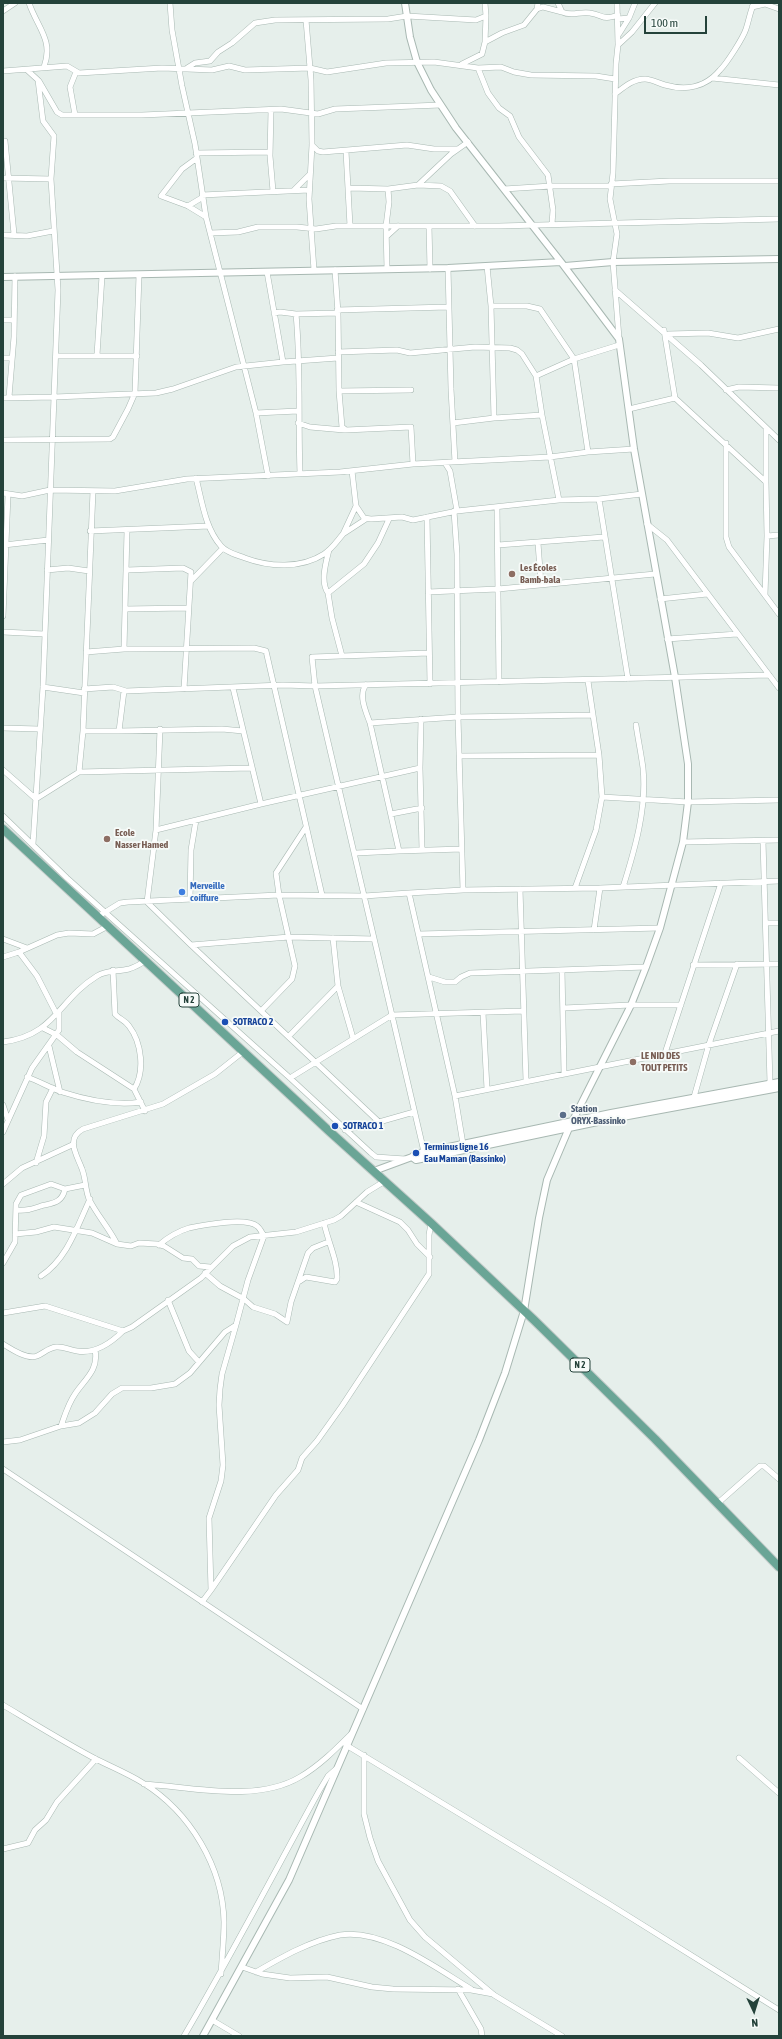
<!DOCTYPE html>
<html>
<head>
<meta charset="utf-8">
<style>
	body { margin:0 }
	#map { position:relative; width:782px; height:2039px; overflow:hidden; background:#e6efeb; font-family:"Asap Condensed",sans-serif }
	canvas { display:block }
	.frame { position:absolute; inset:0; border:4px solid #24423a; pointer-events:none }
	.north { position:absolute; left:734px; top:1991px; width:40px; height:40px; -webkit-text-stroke:3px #f7fbf9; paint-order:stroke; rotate:176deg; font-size:11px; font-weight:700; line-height:16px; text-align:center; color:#24423a }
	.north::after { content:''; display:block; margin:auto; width:14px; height:18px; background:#24423a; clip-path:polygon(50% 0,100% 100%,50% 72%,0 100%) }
	.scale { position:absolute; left:644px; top:16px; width:63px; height:18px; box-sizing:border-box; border:2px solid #24423a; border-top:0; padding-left:5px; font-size:12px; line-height:14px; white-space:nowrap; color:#24423a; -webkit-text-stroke:3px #f7fbf9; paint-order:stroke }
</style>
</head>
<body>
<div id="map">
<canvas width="782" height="2039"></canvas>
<div class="frame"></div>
<div class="north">N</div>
<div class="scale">100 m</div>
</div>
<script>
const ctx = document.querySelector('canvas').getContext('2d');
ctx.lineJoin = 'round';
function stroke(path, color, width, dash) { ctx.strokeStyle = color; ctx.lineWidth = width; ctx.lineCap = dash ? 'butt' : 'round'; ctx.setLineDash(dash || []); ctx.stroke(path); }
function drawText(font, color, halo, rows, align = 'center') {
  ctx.font = font + ' "Asap Condensed",sans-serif'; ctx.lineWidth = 3.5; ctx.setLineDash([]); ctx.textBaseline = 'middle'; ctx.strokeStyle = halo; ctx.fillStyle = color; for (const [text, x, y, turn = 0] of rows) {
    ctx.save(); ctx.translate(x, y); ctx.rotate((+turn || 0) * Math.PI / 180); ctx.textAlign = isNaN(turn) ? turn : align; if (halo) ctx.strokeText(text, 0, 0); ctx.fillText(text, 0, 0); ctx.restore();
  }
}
const minor = new Path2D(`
	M29 3C37 27 54 40 44 67
	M170 3 172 30 182 86 195 144 206 217 256 413 268 476
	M538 3 537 9 543 7 562 12
	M558 3 562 12C572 17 580 11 590 13 604 15 602 21 618 15
	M617 3 618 44
	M752 7 765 4 779 9
	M3 11 15 3
	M618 19 629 18 635 3
	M306 20 311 80 312 145 309 199 314 270
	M619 34 629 18
	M485 42 486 16
	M462 64 482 54 485 42 502 33 524 25 537 9
	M187 68 195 63 210 61 218 52 232 43 255 23 275 20 388 19 407 16 476 20 486 16 485 3
	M478 68 488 93 499 108 510 116 519 137 548 175 553 210 552 224
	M27 70 38 80 43 121 54 136 51 179 58 290 54 397 156 393 173 389 236 367 283 362
	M3 71 67 66 79 73 162 68 212 70 229 66 245 70 310 68 327 72 386 63 434 62 478 68 501 67 514 72 531 75 596 76 615 79
	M712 78 779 85
	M39 81 57 112 62 115H142L281 109 318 114 335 109 441 105
	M615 94C624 87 633 79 645 79 651 79 658 83 665 85 686 91 706 87 720 70 727 63 743 38 746 29 749 20 750 12 754 3
	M271 110 270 156 273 191
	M75 115 70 87 76 72
	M3 141H5L14 234
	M312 145 318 151 323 152 407 145 434 149H457
	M346 151 350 226
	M196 153 270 152
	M197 158 182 169 161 196 188 206 206 217
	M3 178 51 179
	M611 184 669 181H779
	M418 185 451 154 468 142
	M350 188 388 189 418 185 441 186 450 191 475 226
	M504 189 551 186H611
	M294 190 310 174
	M202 195 309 190
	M188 206 203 197
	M429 226 430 269
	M210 233 238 232 258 227H297L316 229 336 226H499L779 219
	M3 235 27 236 53 231
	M387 236 398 226
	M448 268 451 389 455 462
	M387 269 386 226 389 202 388 189
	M335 270 338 313 339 391 342 427 346 430 411 427 413 464
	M267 272 283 362 338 358
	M615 290 701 365 779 440
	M491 306H527L540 309 574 359 619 345
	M337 310 448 307
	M274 313 280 312 296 314 338 313
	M296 314C301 367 298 420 300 473
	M3 320H14
	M668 334 708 333 738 338 779 329
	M619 338 613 262 617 234 610 199 613 173 616 64 618 45 632 32 655 3
	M338 352 397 350 410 353 475 347 510 348 517 350 522 354 536 376 574 359 588 452
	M97 355 102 276
	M56 356H137
	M3 358H12
	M536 376 542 415 559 500
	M726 390 739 387 779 388
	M339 391 411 390
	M9 397 14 337 15 276
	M3 398 54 397 43 687 33 844
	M675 398 766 482V430
	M629 409 675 398 664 330
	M256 413 298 411
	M494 418 542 415
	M298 423 310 427 344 430
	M453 423 494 418 491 306 487 266
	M3 440 110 439 113 437 128 409 135 393 139 275
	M726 443V537L729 547 779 614
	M445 463 450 471 457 511
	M352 471 356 506 364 518 371 519 402 517 413 520 457 511 559 500 599 499 642 494
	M196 478C202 501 205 528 221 546 227 553 237 555 245 558 269 567 301 569 324 554 332 549 337 541 343 534
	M3 493 22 496 50 490 115 491 187 479 340 472 413 464 550 457 588 452 634 449
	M599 499 628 679
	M356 506 343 534 366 519
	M497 507 499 682
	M454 511 457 554 458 717 463 890
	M427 517 430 684
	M647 524 667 540 779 688
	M90 531 209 526
	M127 531 124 649 254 648 266 651 322 895
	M767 536 779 535
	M538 543 541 584
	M4 545 48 540
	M498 545 604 537
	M47 570 68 568 89 571
	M127 570 183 568 191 572 184 689
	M191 581 223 548
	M428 592 498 589 655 574
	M328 593C320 582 326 562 329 550
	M765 595 767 536 766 482
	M660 599 707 594
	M125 609 188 608
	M3 616 8 495
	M3 632 44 634
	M667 639 737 634
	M86 652 124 649
	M342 656 332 618 328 593 364 564 378 543 389 519
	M588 681 599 755 602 797
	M366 685C358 695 366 712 370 723L458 717 593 715
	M43 687 84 693
	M233 688 261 804 420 768 421 719
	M84 689 113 687 126 691 283 685 315 686 769 675
	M124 691 119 731 222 729 243 731
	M370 723 399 851 462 849
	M3 728 39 729
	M160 729 156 830 261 804
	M83 731H119
	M459 756 599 755
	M420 768 422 850
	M3 770 36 799
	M79 772 251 768
	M36 799 79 772 83 731 93 491
	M391 814 422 808
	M3 816 67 878 290 1078 371 1153 376 1157 405 1159
	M306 827 276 873 279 895 295 966 292 979 261 1011 379 1122 414 1112
	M156 830 147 902 191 945 289 937 374 939
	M763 841 770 1083
	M683 842 779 840
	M356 853 399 851
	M779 881 600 888 463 890 409 893 455 1096 779 1031
	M623 887C635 849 647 808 643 768 641 753 638 739 636 725
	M575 888 596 830 602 797 688 802 779 800
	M520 889 526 1081
	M190 899 191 850 196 820
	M102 914 120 903 128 902 279 895 364 896 409 893
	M766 923H779
	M594 930 600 888
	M419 934 660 928
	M333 938 338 986 353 1038
	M3 939 27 948
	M191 945 261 1011
	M19 952 37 976 57 1015
	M3 957 19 952 57 935 69 933 93 934 108 926
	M693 965 779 964
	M113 970 115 1014C119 1019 125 1020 129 1026 142 1043 145 1072 134 1089
	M562 970 564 1073
	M429 977 445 982H455L461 977 470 973 646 967
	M563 1008 631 1005H681
	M483 1013 487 1089
	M43 1028 57 1035 77 1052 134 1089 145 1111
	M289 1036 338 986
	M3 1042C56 1035 58 1000 97 976 108 969 117 972 129 969 135 967 141 964 146 960
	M49 1046 60 1092
	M665 1053 721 883
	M27 1077C39 1081 50 1088 62 1092 87 1100 115 1106 141 1102
	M290 1078 392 1015 523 1011
	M455 1096 463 1144
	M694 1097 709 1044 737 964
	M3 1105 8 1120
	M345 1130 379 1122
	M3 1132 32 1068 59 1030V1012
	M424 1152 315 686 312 657 429 653
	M36 1163 44 1136 46 1102 53 1088
	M3 1184 22 1168 72 1145
	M356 1202 400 1222 408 1230 417 1244 430 1257
	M16 1210C26 1211 32 1209 41 1206 53 1203 62 1203 65 1189
	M15 1234 36 1232 54 1227 92 1233 117 1244
	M3 1263 15 1242 16 1204 21 1195 51 1184 65 1189 85 1185
	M210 1267 199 1266 192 1259 183 1258 164 1246 157 1244 139 1243 131 1246 117 1244C109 1228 97 1215 89 1199 85 1189 86 1179 82 1169 77 1155 65 1139 83 1129L163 1104 215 1074 244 1051
	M205 1273 220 1286 244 1299 253 1307 275 1314 287 1322 291 1302 308 1253 313 1248 328 1242
	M41 1276C67 1259 77 1227 90 1199
	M300 1281 306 1277 335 1282 337 1279C338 1261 328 1242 324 1223
	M168 1300 189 1351 199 1362
	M3 1313 45 1306 123 1331 132 1327 201 1278 233 1246 250 1237 296 1232 334 1220 341 1216 367 1192 385 1181
	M3 1344C11 1349 27 1360 37 1356 44 1353 48 1348 56 1347 63 1346 70 1350 77 1351 95 1354 111 1343 123 1331
	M61 1426C65 1415 68 1404 75 1394 85 1379 99 1370 95 1350
	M3 1442 20 1440 61 1426 79 1423 95 1413 112 1394 122 1388H151L175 1384 190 1373 225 1332 236 1325 248 1280 264 1236C262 1233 260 1228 257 1226 246 1217 203 1225 189 1228 179 1231 167 1238 159 1245
	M3 1469 363 1709
	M718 1503 760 1466H764L779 1479
	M211 1590 276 1495 298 1470 302 1458 317 1441 342 1406 429 1274V1235L431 1223
	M202 1602 211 1590 209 1518 221 1481 223 1465 219 1405 220 1389 222 1374 236 1325
	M3 1705C33 1723 62 1741 92 1757 109 1766 127 1773 143 1783 190 1812 223 1867 224 1922 224 1939 222 1957 221 1974
	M346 1745 609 1904 779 2010
	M364 1755V1814L370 1838 378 1861 410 1920 425 1937 494 1995 562 2036
	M739 1758 779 1793
	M144 1784C192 1787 256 1803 300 1777 319 1766 335 1750 351 1734
	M3 1849 28 1843 35 1830 46 1820 57 1802 96 1759
	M242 1967 262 1974 290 1978 327 1977 372 1987 393 1989 471 1990 493 1994
	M256 1972C282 1957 310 1941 340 1935 383 1928 436 1968 471 1989
	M458 1989 481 2029 482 2036
	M212 2020 239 2036
	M184 2036C231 1956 274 1873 319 1791L328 1776 336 1769`);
const tertiary = new Path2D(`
	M405 3 410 37 417 62 431 90 456 128 561 262
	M565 266 613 262 779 259
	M3 277 448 268 561 262 619 339 634 449 675 677 688 764V802L683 842 660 928 646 967 631 1005 569 1128 547 1180 539 1218 524 1311 505 1373 479 1440 289 1880 203 2036
	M412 1157 416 1160 426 1158 612 1119 779 1088
	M374 1171 412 1157 415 1154 611 1113 779 1082`);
const primary = new Path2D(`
	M3 829 329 1131 431 1223 534 1320 655 1439 779 1567`);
stroke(minor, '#a8b8b2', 6);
stroke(tertiary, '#a8b8b2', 8);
stroke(primary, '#c2cac8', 10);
stroke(minor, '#fff', 5);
stroke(tertiary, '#fff', 6);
stroke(primary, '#6aa596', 8);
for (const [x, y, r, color] of [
	[512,574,4,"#8d6e63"],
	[107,839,4,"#8d6e63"],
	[182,892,4,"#3f7fe0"],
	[225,1022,4,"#1a4fb4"],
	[633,1062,4,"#8d6e63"],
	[563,1115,4,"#5c6f8a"],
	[335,1126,4,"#1a4fb4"],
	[416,1153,4,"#1a4fb4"]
]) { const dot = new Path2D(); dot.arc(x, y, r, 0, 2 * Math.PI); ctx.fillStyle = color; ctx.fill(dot); stroke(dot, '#f7fbf9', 1.5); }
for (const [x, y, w] of [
	[189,1000,20],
	[580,1365,20]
]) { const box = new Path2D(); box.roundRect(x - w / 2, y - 7, w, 14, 3); ctx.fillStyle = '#f7fbf9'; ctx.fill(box); stroke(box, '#24423a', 1); }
drawText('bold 9px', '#24423a', null, [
	["N 2",189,1000],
	["N 2",580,1365]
]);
drawText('bold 10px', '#785e54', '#f7fbf9', [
	["Les Écoles",520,568],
	["Bamb-bala",520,580],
	["Ecole",115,833],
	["Nasser Hamed",115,845],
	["LE NID DES",641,1056],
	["TOUT PETITS",641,1068]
], 'left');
drawText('bold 10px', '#366cbe', '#f7fbf9', [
	["Merveille",190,886],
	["coiffure",190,898]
], 'left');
drawText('bold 10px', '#164399', '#f7fbf9', [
	["SOTRACO 2",233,1022],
	["SOTRACO 1",343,1126],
	["Terminus ligne 16",424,1147],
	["Eau Maman (Bassinko)",424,1159]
], 'left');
drawText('bold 10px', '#4e5e75', '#f7fbf9', [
	["Station",571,1109],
	["ORYX-Bassinko",571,1121]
], 'left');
</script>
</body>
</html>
